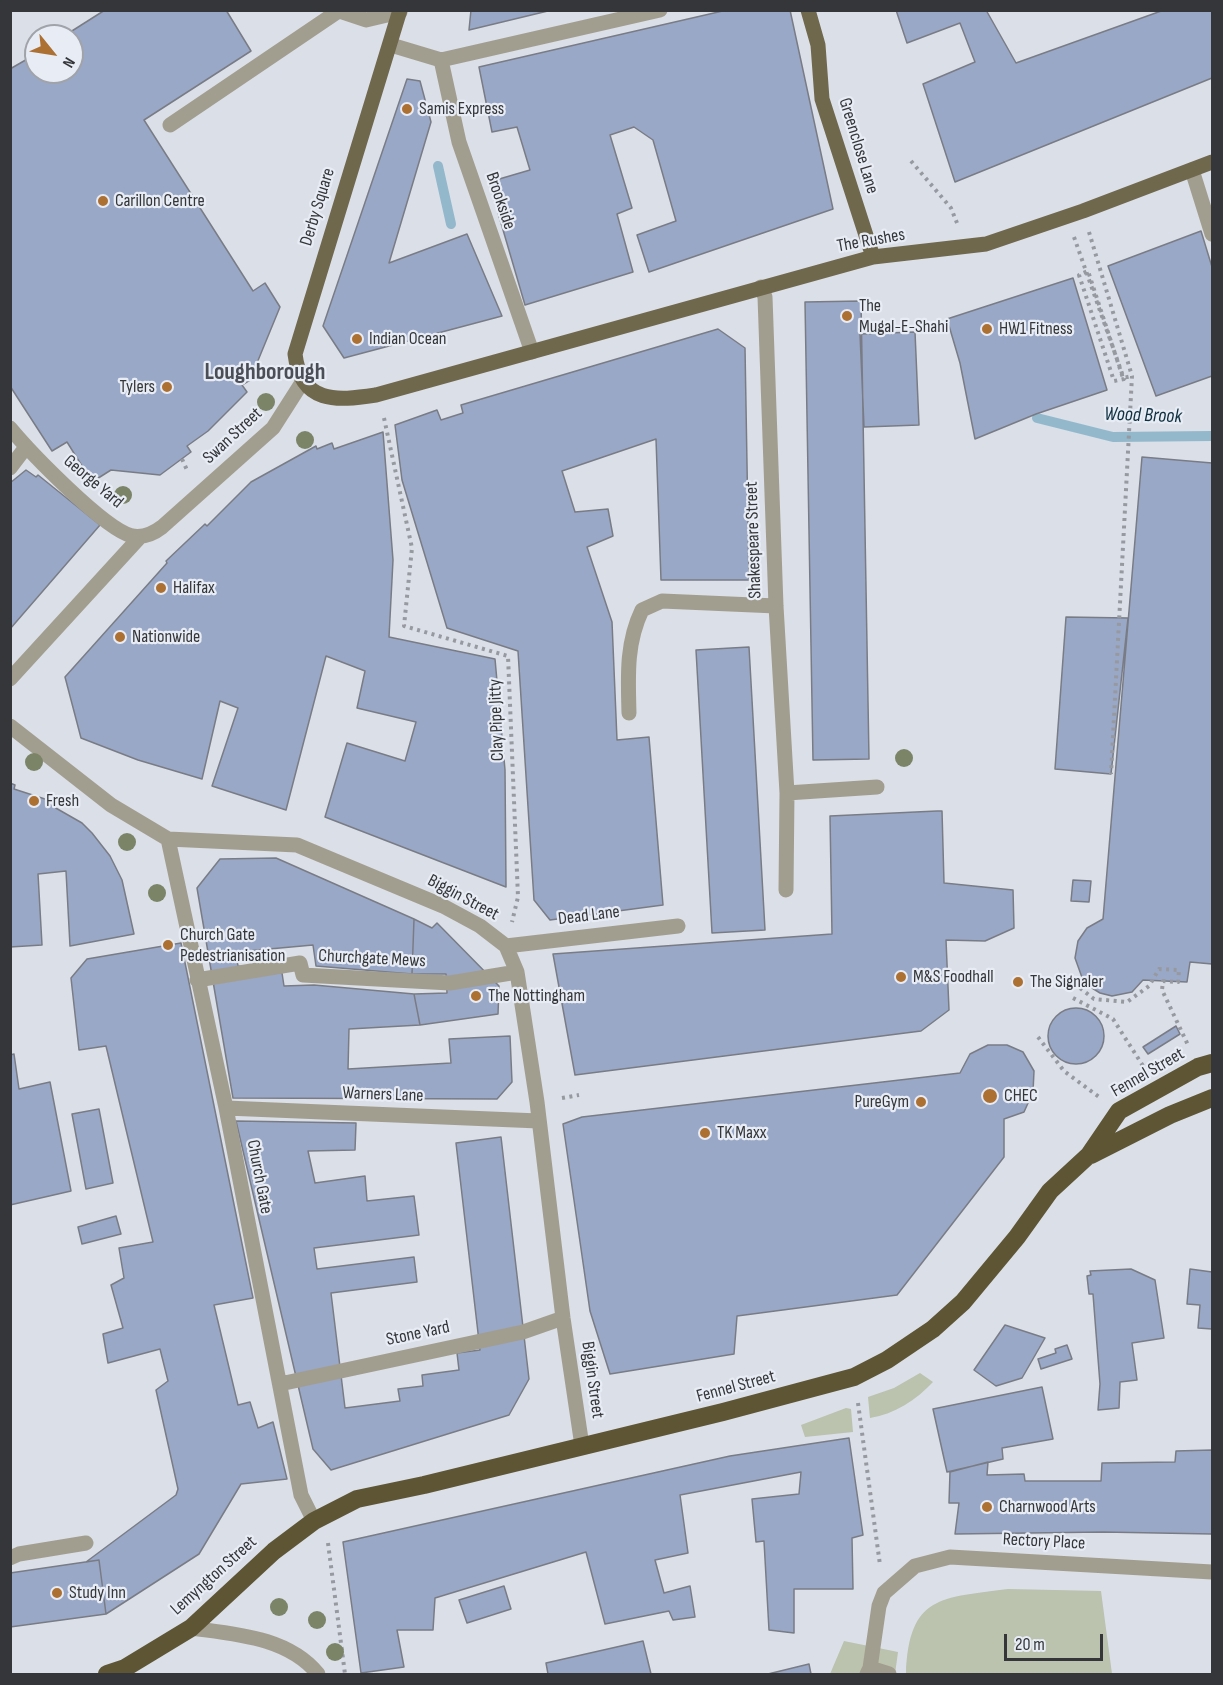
<!DOCTYPE html>
<html>
<head>
<meta charset="utf-8">
<style>
	body { margin:0 }
	#map { position:relative; width:1223px; height:1685px; overflow:hidden; background:#dbdfe8; font-family:"Sofia Sans Condensed",sans-serif }
	canvas { display:block }
	.frame { position:absolute; inset:0; border:12px solid #343639; pointer-events:none }
	.north { position:absolute; left:24px; top:24px; width:60px; height:60px; box-sizing:border-box; background:#e8ecf5; border:2px solid #a0a3aa; border-radius:50%; rotate:120deg; font-size:16px; font-weight:700; line-height:24px; text-align:center; color:#343639 }
	.north::after { content:''; display:block; margin:auto; width:21px; height:27px; background:#ad7033; clip-path:polygon(50% 0,100% 100%,50% 72%,0 100%) }
	.scale { position:absolute; left:1004px; top:1634px; width:99px; height:27px; box-sizing:border-box; border:3px solid #343639; border-top:0; padding-left:8px; font-size:18px; line-height:21px; white-space:nowrap; color:#343639; -webkit-text-stroke:4px #e8ecf5; paint-order:stroke }
</style>
</head>
<body>
<div id="map">
<canvas width="1223" height="1685"></canvas>
<div class="frame"></div>
<div class="north">N</div>
<div class="scale">20 m</div>
</div>
<script>
const ctx = document.querySelector('canvas').getContext('2d');
ctx.lineJoin = 'round';
function fillPath(path, color) { ctx.fillStyle = color; ctx.fill(path, 'evenodd'); }
function stroke(path, color, width, dash) { ctx.strokeStyle = color; ctx.lineWidth = width; ctx.lineCap = dash ? 'butt' : 'round'; ctx.setLineDash(dash || []); ctx.stroke(path); }
function drawText(font, color, halo, rows, align = 'center') {
  ctx.font = font + ' "Sofia Sans Condensed",sans-serif'; ctx.lineWidth = 4.5; ctx.setLineDash([]); ctx.textBaseline = 'middle'; ctx.strokeStyle = halo; ctx.fillStyle = color; for (const [text, x, y, turn = 0] of rows) {
    ctx.save(); ctx.translate(x, y); ctx.rotate((+turn || 0) * Math.PI / 180); ctx.textAlign = isNaN(turn) ? turn : align; if (halo) ctx.strokeText(text, 0, 0); ctx.fillText(text, 0, 0); ctx.restore();
  }
}
fillPath(new Path2D(`
	M920 1373 933 1382C916 1400 895 1414 870 1418L868 1397 894 1388Z
	M846 1408 851 1409 853 1432 805 1437 801 1425Z
	M1008 1589 1101 1591 1112 1674H906C909 1595 941 1598 1008 1589Z
	M844 1641 898 1652 895 1674H830Z`), '#bbc2ad');
stroke(new Path2D(`
	M438 166 451 224
	M1037 418 1113 437 1212 436`), '#93b8cb', 10);
const building = new Path2D(`
	M105 10H226L251 51 144 120 253 291 265 283 280 307 250 380 242 385 247 392 208 431 187 446 191 452 160 475 111 470 92 482 67 442 52 451 10 386V69L36 54V72H72V36H64Z
	M471 10H552L469 30Z
	M727 10H790L833 209 649 272 637 235 676 221 653 140 634 127 610 135 632 208 617 214 633 272 525 305 489 182 530 170 517 127 492 132 479 67Z
	M896 10H986L1016 63 1164 10H1212V78L955 182 923 84 975 62 960 23 907 43Z
	M407 79 420 81 431 122 389 263 467 234 502 316 344 358 323 326Z
	M1201 231 1212 267V376L1156 396 1108 266Z
	M1073 278 1107 390 1036 414 975 439 960 363 947 319Z
	M861 301 869 759 813 760 805 302Z
	M718 329 745 348 749 580H661L656 439 562 471 575 512 608 509 613 536 587 547 612 622 617 740 649 737 663 905 550 920 534 900 518 651 447 628 402 480 395 425 437 410 441 420 463 413 461 405Z
	M915 332 919 425 864 427 860 334Z
	M383 432 393 560 389 637 495 659 505 770 506 887 325 817 347 743 405 761 416 722 357 708 365 671 326 656 286 810 212 786 238 708 220 701 202 779 138 760 81 738 65 677 167 563 166 561 205 524 207 526 251 482 316 446 317 449 332 443 334 449Z
	M1142 457 1212 463V964L1190 962 1187 982 1143 980 1132 992 1112 996 1100 993 1084 983 1075 958 1078 941 1087 928 1103 919Z
	M26 470 36 477 38 475 100 525 10 629V483Z
	M1066 617 1128 618 1111 774 1055 769Z
	M749 647 765 930 712 933 696 650Z
	M10 783 15 785 14 789 48 800 47 803 82 823 92 833 110 856 122 880 134 934 70 946 66 871 38 874 42 945 10 947Z
	M937 811H942L944 883 1013 890 1014 928 985 941 946 940 949 1010 921 1031 575 1075 553 954 832 934 830 816Z
	M276 858 414 919 412 974 316 966 313 945 236 952 238 966 282 973 284 986 314 985 414 994 420 1025 349 1029 348 1069 451 1063 449 1039 510 1036 512 1082 497 1099 233 1098 197 888 220 859Z
	M1073 880 1091 881 1089 902 1071 901Z
	M414 919 432 928 437 923 499 986 498 1014 420 1025 414 994 447 993 446 974H412Z
	M181 943 253 1298 214 1305 238 1405 250 1402 258 1428 273 1422 287 1479 241 1484 199 1554 106 1614 99 1560 86 1562 176 1495 178 1489 156 1390 168 1381 160 1349 108 1363 103 1334 123 1328 111 1285 124 1278 119 1248 153 1242 106 1046 79 1050 71 978 87 959Z
	M1048 1036a28 28 0 1 1 56 0a28 28 0 1 1-56 0Z
	M1176 1026 1180 1034 1148 1054 1143 1047Z
	M988 1045H1007L1023 1052 1034 1071 1033 1092 1024 1112 1004 1119V1157L897 1295 737 1316 734 1354 610 1374 590 1311 563 1124 582 1117 960 1073 970 1054Z
	M14 1054 19 1089 50 1082 71 1191 10 1205V1055Z
	M99 1109 113 1183 86 1189 72 1114Z
	M236 1121 356 1123 355 1150 308 1151 315 1183 365 1176 367 1201 414 1196 419 1235 314 1248 317 1269 414 1257 417 1282 331 1293 345 1408 400 1401 398 1389 423 1386 422 1375 459 1370 457 1353 480 1350 456 1143 501 1137 529 1379 509 1415 331 1470 313 1449Z
	M116 1216 121 1234 82 1244 78 1227Z
	M1131 1269 1155 1280 1164 1338 1132 1343 1137 1380 1120 1382 1119 1408 1098 1410 1100 1384 1093 1294H1089L1087 1276 1091 1275 1090 1271Z
	M1190 1269 1212 1272V1329L1198 1328 1200 1305 1187 1304Z
	M1005 1325 1045 1338 1022 1378 996 1386 974 1370Z
	M1067 1345 1072 1359 1041 1369 1038 1359 1056 1353 1055 1349Z
	M1042 1387 1053 1439 1002 1448 1003 1459 947 1472 933 1409Z
	M849 1438 863 1535 852 1538 853 1589H794V1633L769 1630 764 1541 756 1542 752 1499 799 1494 801 1472 680 1495 688 1553 655 1560 664 1593 690 1586 695 1617 673 1620 669 1611 605 1624 586 1552 435 1598 433 1630H397L404 1667 361 1673 343 1542 730 1456Z
	M1212 1450V1534L1103 1532 955 1534 959 1503H949L950 1472 988 1462 987 1475 1024 1474 1025 1481H1101L1102 1463 1175 1462 1176 1451Z
	M99 1560 106 1614 10 1627V1573Z
	M504 1586 511 1609 467 1623 459 1600Z
	M643 1641 651 1674H548L546 1663Z
	M809 1664 811 1674H768Z`);
fillPath(building, '#9aa8c7');
stroke(building, '#797c85', 1.5);
stroke(new Path2D(`
	M911 161 951 208 957 223
	M1089 232 1132 376 1111 774
	M1074 237 1124 379 1114 381 1079 275 1088 271 1123 378 1132 376
	M384 418 412 548 404 626 508 656 518 897 512 922
	M182 459 187 470
	M1080 988 1094 999 1127 1002 1149 986 1159 969 1179 970 1178 982 1163 981 1162 990 1188 1045
	M1073 998 1113 1019 1145 1069
	M1038 1037 1064 1071 1099 1097
	M562 1098 579 1095
	M858 1403 880 1565
	M328 1543 345 1674`), '#9699a0', 4, [3, 4.5]);
stroke(new Path2D(`
	M336 10 366 20 400 12
	M391 45 441 60 660 10
	M441 60 459 142 532 352
	M170 125 337 12
	M1192 170 1212 234
	M761 287 765 297 776 606 787 793 786 890
	M10 428C30 452 104 529 132 536 144 538 153 534 162 527L273 428 303 381
	M10 468 26 447
	M10 679 140 537
	M629 713C628 677 626 643 642 610L662 601 776 606
	M10 726 111 805 168 839 297 845 443 906 480 926 506 946 517 972 537 1102 563 1318 582 1446
	M787 793 877 787
	M168 839 226 1108 301 1495 314 1521
	M506 946 678 926
	M197 980 300 963 303 975 450 983 517 972
	M226 1108 539 1121
	M280 1384 523 1332 563 1318
	M10 1558 19 1554 86 1543
	M191 1628C234 1634 288 1637 318 1674
	M870 1668 889 1674
	M867 1674 870 1668 879 1606 884 1593 915 1566 950 1557 1212 1572`), '#a29e8f', 15);
stroke(new Path2D(`
	M400 10 295 354C301 404 336 401 376 395L873 257 986 244 1083 211 1212 162
	M808 10 818 45 822 99 873 257`), '#70684d', 15);
stroke(new Path2D(`
	M1091 1155 1170 1115 1212 1098
	M107 1674 125 1668 191 1628 274 1551 314 1521 357 1499 424 1485 723 1412 854 1377 887 1360 933 1329 963 1302 1017 1237 1050 1191 1089 1155 1119 1111 1198 1067 1212 1063`), '#5e5535', 18);
ctx.fillStyle = '#7c8468';
for (const [x, y] of [
	[266,402],
	[305,440],
	[123,495],
	[904,758],
	[34,762],
	[127,842],
	[157,893],
	[279,1607],
	[317,1620],
	[335,1652]
]) { ctx.beginPath(); ctx.arc(x, y, 9, 0, 2 * Math.PI); ctx.fill(); }
for (const [x, y, r, color] of [
	[407,109,6,"#ad7033"],
	[103,201,6,"#ad7033"],
	[847,316,6,"#ad7033"],
	[987,329,6,"#ad7033"],
	[357,339,6,"#ad7033"],
	[167,387,6,"#ad7033"],
	[161,588,6,"#ad7033"],
	[120,637,6,"#ad7033"],
	[34,801,6,"#ad7033"],
	[168,945,6,"#ad7033"],
	[901,977,6,"#ad7033"],
	[1018,982,6,"#ad7033"],
	[476,996,6,"#ad7033"],
	[990,1096,8,"#ad7033"],
	[921,1102,6,"#ad7033"],
	[705,1133,6,"#ad7033"],
	[987,1507,6,"#ad7033"],
	[57,1593,6,"#ad7033"]
]) { const dot = new Path2D(); dot.arc(x, y, r, 0, 2 * Math.PI); ctx.fillStyle = color; ctx.fill(dot); stroke(dot, '#e8ecf5', 2); }
drawText('18px', '#343639', '#e8ecf5', [
	["Samis Express",419,109],
	["Carillon Centre",115,201],
	["The",859,306],
	["Mugal-E-Shahi",859,327],
	["HW1 Fitness",999,329],
	["Indian Ocean",369,339],
	["Tylers",155,387,"right"],
	["Halifax",173,588],
	["Nationwide",132,637],
	["Fresh",46,801],
	["Church Gate",180,935],
	["Pedestrianisation",180,956],
	["M&S Foodhall",913,977],
	["The Signaler",1030,982],
	["The Nottingham",488,996],
	["CHEC",1004,1096],
	["PureGym",909,1102,"right"],
	["TK Maxx",717,1133],
	["Charnwood Arts",999,1507],
	["Study Inn",69,1593]
], 'left');
drawText('18px', '#343639', '#e8ecf5', [
	["Greenclose Lane",858,146,73],
	["Brookside",500,201,71],
	["Derby Square",318,207,-73],
	["The Rushes",871,241,-10],
	["Swan Street",233,436,-43],
	["George Yard",93,482,40],
	["Shakespeare Street",754,540,-92],
	["Clay Pipe Jitty",497,720,-92],
	["Biggin Street",463,898,28],
	["Dead Lane",589,916,-7],
	["Churchgate Mews",372,959,3],
	["Fennel Street",1148,1073,-30],
	["Warners Lane",383,1095,2],
	["Church Gate",259,1177,79],
	["Stone Yard",418,1334,-12],
	["Biggin Street",592,1380,82],
	["Fennel Street",736,1387,-15],
	["Rectory Place",1044,1542,3],
	["Lemyngton Street",214,1576,-42]
]);
drawText('italic 20px', '#0e303f', '#e8ecf5', [
	["Wood Brook",1143,416,2]
]);
drawText('bold 24px', '#4b4e56', '#e8ecf5', [
	["Loughborough",265,373]
]);
</script>
</body>
</html>
